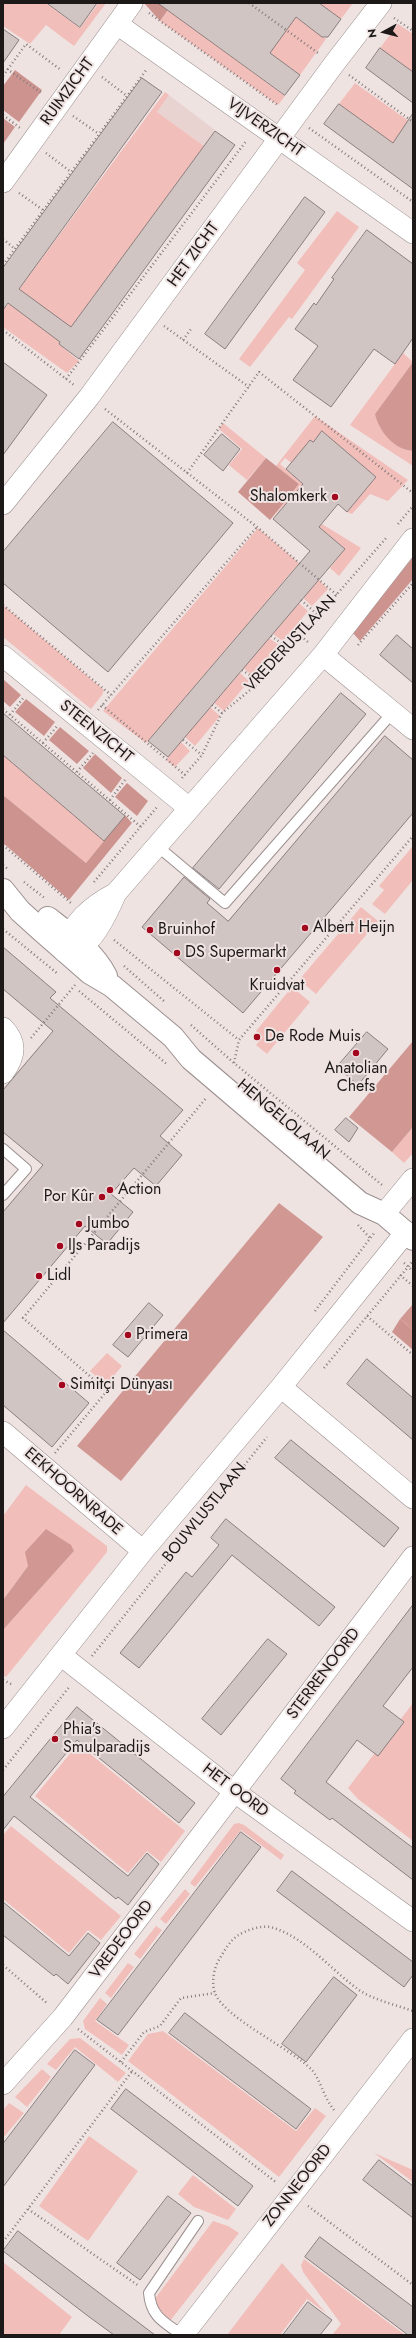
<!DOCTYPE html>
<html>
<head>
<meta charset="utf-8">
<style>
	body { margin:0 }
	#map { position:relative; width:416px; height:2338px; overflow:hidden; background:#efe3e2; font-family:Jost,sans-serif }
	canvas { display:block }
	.frame { position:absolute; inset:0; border:4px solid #1d1918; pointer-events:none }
	.north { position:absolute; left:364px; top:12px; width:40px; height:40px; -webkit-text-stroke:3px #efe3e2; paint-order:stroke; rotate:263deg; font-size:11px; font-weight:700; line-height:16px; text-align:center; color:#1d1918 }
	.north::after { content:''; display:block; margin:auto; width:14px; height:18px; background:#1d1918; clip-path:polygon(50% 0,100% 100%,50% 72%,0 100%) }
</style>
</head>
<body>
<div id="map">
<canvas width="416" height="2338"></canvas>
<div class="frame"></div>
<div class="north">N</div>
</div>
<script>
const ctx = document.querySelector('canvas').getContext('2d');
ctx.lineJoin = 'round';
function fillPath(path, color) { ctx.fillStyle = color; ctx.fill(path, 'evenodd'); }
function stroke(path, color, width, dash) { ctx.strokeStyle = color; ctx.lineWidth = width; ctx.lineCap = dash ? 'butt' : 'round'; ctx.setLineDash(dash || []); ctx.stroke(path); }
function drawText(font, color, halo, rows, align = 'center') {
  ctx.font = font + ' Jost,sans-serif'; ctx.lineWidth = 4; ctx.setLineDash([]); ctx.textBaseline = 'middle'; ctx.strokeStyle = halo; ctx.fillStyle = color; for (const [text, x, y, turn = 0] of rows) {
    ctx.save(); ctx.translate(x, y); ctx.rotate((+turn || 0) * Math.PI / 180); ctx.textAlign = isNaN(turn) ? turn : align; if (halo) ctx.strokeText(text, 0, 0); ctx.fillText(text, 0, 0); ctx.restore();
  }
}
fillPath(new Path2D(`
	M169 95 215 130 204 146 157 112Z`), '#e8d3d1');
fillPath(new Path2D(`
	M5 3H46L80 28 97 5 94 3H106L74 46 46 25 30 44 3 26V6Z
	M201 3H276L326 39 300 75Z
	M319 3H353L341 19Z
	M168 10 285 96 278 105 160 21Z
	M398 24 413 34V72L380 48Z
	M355 83 413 124V158L339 104Z
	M165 92 169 95 157 112 204 146 59 344 79 361 67 373 3 327V305L6 307Z
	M337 211 359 227 292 319 289 317 250 367 239 359 305 270 297 263Z
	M403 353 413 362 375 414C383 430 392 450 413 451V466L350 425Z
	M315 416 408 480 388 501 370 494 352 514 347 512 376 477 322 431 313 442 310 440 293 464 285 458 280 464 313 493 299 510 288 501 270 520 299 484 276 466Z
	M223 423 266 458 247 480 229 465 242 449 219 429Z
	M322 524 361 548 339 576 330 568 345 549 319 527Z
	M258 528 299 563 146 743 103 711Z
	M319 580 328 589 312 606 303 598Z
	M299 603 308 611 283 641 273 634Z
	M3 605 104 690 102 695 91 709 3 637Z
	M269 638 280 646 253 676 243 668Z
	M240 673 249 681 224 711 214 703Z
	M210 707 220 716 195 746 185 737Z
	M181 742 190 751 175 767 166 760Z
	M3 755 104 841 86 863 3 795Z
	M413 846V880L385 914 372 904 384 890 379 886Z
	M361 907 378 921 316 994 299 980Z
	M292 987 310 1002 267 1054 256 1045 263 1037 256 1031Z
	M413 1127V1153L404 1163 392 1152Z
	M107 1353 122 1366 106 1385 90 1371Z
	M26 1485 107 1546V1552L6 1677 3 1675V1630L74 1551 28 1566 3 1600V1516Z
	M413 1703V1841L358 1799 348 1788Z
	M78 1744 185 1831 161 1862 147 1851 128 1873 35 1796Z
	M239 1823 244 1825 284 1855 281 1860 241 1830 195 1887 190 1883 234 1824Z
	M11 1826 121 1916 101 1940 88 1930 69 1953 3 1899V1835Z
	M185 1889 190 1894 166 1924 160 1919Z
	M156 1926 162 1930 140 1959 134 1954Z
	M128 1963 134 1967 111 1998 105 1993Z
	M100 1998 107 2004 95 2021 129 2045 122 2055 85 2029 83 2021Z
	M163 2031 296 2131 315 2108 326 2116 279 2177 128 2061 148 2034Z
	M80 2038 126 2073 118 2082 75 2047 56 2070 47 2064 70 2039Z
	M42 2069 51 2077 27 2107 15 2097Z
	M9 2103 24 2113 3 2138V2110Z
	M89 2136 138 2171 88 2241 39 2206Z
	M374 2153 413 2170V2182Z
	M193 2175 236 2209 228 2220 194 2207 178 2194Z
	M213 2221 228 2226 239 2233 170 2321 162 2316 154 2300Z
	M304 2259 405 2335H332L341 2324 303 2272 301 2265Z
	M3 2262 72 2317 59 2335H3Z
	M282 2263 326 2313 307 2299 280 2335H227Z`), '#f1beba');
fillPath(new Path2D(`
	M144 3H173L160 21Z
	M15 70 42 90 19 122 3 110V86Z
	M3 118 15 127 3 144Z
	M266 458 299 484 270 520 238 492Z
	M413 557V579L360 641 352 632Z
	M3 679 21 695 10 707 3 701Z
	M26 699 55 722 44 736 15 712Z
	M60 727 89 751 77 764 49 740Z
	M95 754 122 778 111 793 83 768Z
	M127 783 148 801 137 816 115 797Z
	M3 795 86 863 125 815 132 823 69 900 3 843Z
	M400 1319 413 1330V1350L392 1332Z`), '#cd948f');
fillPath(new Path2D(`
	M413 362V451C394 450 379 431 375 414Z
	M413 1041V1127L392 1152 349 1117Z
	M279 1203 323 1237 121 1481 77 1446Z
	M413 1304V1330L400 1319Z
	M46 1529 71 1545 74 1551 3 1630V1600L28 1566 25 1552Z`), '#d19793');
const building = new Path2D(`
	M47 3H97L80 27Z
	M158 3H319L341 19 328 37H322L296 17 270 53 300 75 285 95Z
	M3 29 19 40 3 63Z
	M380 48 413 72V103L366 68Z
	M142 78 162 92 19 289 71 327 215 131 235 145 79 359 59 344 60 342 8 303 3 310V268Z
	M339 104 393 143 413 113V189L324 124Z
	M305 197 325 212 225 349 205 334Z
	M367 230 413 264V338L395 364 374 349 331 407 293 380 318 346 295 329 314 303 316 305 334 279 332 278Z
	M3 362 47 395 3 455Z
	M113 422 233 523 108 672 3 583V552Z
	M322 431 376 477 347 512 338 504 319 527 345 549 168 757 148 741 310 551 273 519 303 484 286 469 310 440 313 442Z
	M222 434 240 449 223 471 204 455Z
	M397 635 413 649V683L380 655Z
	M341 693 366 714 219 889 193 868Z
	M3 713 125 816 104 841 3 755Z
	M385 736 413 760V813L243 1013 142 927 184 877 210 899 207 903 228 921Z
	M3 947 56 992 50 998 183 1110 160 1136 182 1155 156 1186 134 1168 111 1194 133 1212 107 1244 85 1226 3 1323V1212L43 1165 3 1132V1090L53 1031 3 989Z
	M367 1032 388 1049 358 1085 337 1067Z
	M346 1118 358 1128 349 1142 335 1130Z
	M149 1303 163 1315 128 1357 113 1345Z
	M3 1330 89 1403 52 1447 3 1405Z
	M367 1359 413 1398V1440L347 1384Z
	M291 1440 399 1528 384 1547 275 1458Z
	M226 1519 335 1607 319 1626 232 1555 139 1668 120 1653 186 1572 192 1577 219 1545 211 1538Z
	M413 1605V1667L383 1706 404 1722 378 1756 357 1740 326 1782 413 1848V1880L332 1818 330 1820 294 1793 296 1791 281 1779Z
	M268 1639 287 1654 221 1735 202 1719Z
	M77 1707 195 1803 179 1823 77 1740 30 1797 128 1876 147 1853 159 1864 128 1905 118 1897 116 1899 14 1816 3 1830V1797Z
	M241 1832 261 1847 118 2035 97 2020Z
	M292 1871 413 1962V1975L404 1987 277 1891Z
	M3 1902 69 1956 88 1933 100 1943 68 1984 56 1974 54 1976 3 1935Z
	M334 1977 357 1995 306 2062 282 2044Z
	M185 2013 311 2109 296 2129 169 2033Z
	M75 2050 95 2065 3 2187V2144Z
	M126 2089 253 2186 238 2206 111 2109Z
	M379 2160 413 2186V2218L363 2180Z
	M168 2196 191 2213 140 2280 117 2263Z
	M18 2231 61 2264 155 2335H114L88 2316 3 2251Z
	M320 2237 413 2307V2335H408L305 2257Z
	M308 2302 332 2320 320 2335H283Z`);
fillPath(building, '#d1c5c4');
stroke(building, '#897e7d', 1);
const lane = new Path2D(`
	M156 845 225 903 393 712
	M3 1149 26 1169 3 1195
	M182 2335C164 2322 151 2317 149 2293L198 2221`);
const street = new Path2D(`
	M117 24 413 233
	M3 182 132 3
	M3 504 89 397 334 64 381 3
	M323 655 413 729
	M3 656 189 808
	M116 893C91 906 71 923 64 951 69 949 78 949 82 946 96 938 110 907 116 893L323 655 413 539
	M3 1028C18 1043 15 1057 3 1073
	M384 1214 413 1179
	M281 1387 413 1498
	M3 1432 143 1551
	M62 1656 235 1792 413 1921
	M3 1728 143 1551 281 1387 406 1232
	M3 2084 63 2017 413 1557
	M183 2335 413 2039`);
const secondary = new Path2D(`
	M3 890 20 911 41 930 90 973 112 986 173 1037 191 1059 360 1203 384 1214 413 1239
	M48 918C70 935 93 951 106 976`);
stroke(lane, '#9b908f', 12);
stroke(street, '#9b908f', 22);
stroke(secondary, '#9b908f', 24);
stroke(new Path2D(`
	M249 3 318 53
	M149 13 279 106
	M394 18 413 31
	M7 69 43 94
	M349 75 413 122
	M3 76 26 44 61 70
	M102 77 127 96
	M3 115 20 128
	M73 116 99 134
	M309 128 413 202
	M46 153 71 172
	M19 193 43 210
	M3 239 15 249
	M3 265 147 69
	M164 326 249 387
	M3 330 74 385
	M183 340 191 329
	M66 379 247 140
	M105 409 257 527 337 595
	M187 473 259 372 413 493
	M398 524 413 506
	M301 600 318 615
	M3 605 111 695
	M271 636 290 649
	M301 636 309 643
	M358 645 413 583
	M242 670 260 682
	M102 705 185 775
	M212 705 222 713
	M3 709 141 827
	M98 710 257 527
	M10 715 24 697
	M183 740 202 755
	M43 743 58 725
	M77 772 93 753
	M182 778 202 755 222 713 260 682 387 537
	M110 800 125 780
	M3 845 71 903
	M3 865 9 870
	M24 882 46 899
	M94 882 158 806
	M3 929 58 974
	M114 940 239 1040
	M124 966 165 1002
	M79 991 168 1065
	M191 1025 234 1063 382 1185
	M31 1038 75 985
	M234 1063 239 1040 413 836
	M358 1225 371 1239
	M404 1263 413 1271
	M400 1275 413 1286
	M315 1311 375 1232
	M367 1316 413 1355
	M324 1368 413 1261
	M55 1453 107 1391 23 1318 207 1097
	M92 1656 267 1437
	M3 1680 13 1685
	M3 1770 70 1686
	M3 1965 48 2004
	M78 2029 277 2183
	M121 2062 144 2032 160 2026 181 1998 215 1993
	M334 2110C324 2098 320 2079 312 2070 292 2049 224 2018 215 1993 211 1982 214 1967 220 1958 225 1950 229 1942 237 1936 246 1930 263 1924 274 1928 307 1939 331 1970 359 1990 374 2000 396 2005 413 2011
	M308 2206 413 2285
	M28 2209 139 2286
	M3 2242 133 2070`), '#837b7a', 2.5, [1, 3]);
stroke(lane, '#fff', 10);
stroke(street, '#fff', 21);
stroke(secondary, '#fff', 22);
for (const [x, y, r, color] of [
	[335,497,4,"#a3071d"],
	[305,928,4,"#a3071d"],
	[150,930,4,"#a3071d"],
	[177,953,4,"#a3071d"],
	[277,970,4,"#a3071d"],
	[257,1037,4,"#a3071d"],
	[356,1053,4,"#a3071d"],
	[110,1190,4,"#a3071d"],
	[102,1197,4,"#a3071d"],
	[79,1224,4,"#a3071d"],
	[60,1246,4,"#a3071d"],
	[39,1276,4,"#a3071d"],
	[128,1335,4,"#a3071d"],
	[62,1385,4,"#a3071d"],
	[55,1739,4,"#a3071d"]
]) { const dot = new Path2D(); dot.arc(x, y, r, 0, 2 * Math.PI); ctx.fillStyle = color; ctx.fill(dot); stroke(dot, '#efe3e2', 1.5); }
drawText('16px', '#1d1918', '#efe3e2', [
	["RUIMZICHT",68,92,-54],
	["VIJVERZICHT",265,128,35],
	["HET ZICHT",194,255,-54],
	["VREDERUSTLAAN",291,644,-47],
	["STEENZICHT",96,732,39],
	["HENGELOLAAN",283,1120,40],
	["EEKHOORNRADE",73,1492,41],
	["BOUWLUSTLAAN",205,1513,-51],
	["STERRENOORD",324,1674,-53],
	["HET OORD",235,1791,37],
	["VREDEOORD",122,1940,-53],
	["ZONNEOORD",298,2186,-52]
]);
drawText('16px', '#1d1918', '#efe3e2', [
	["Shalomkerk",327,497,"right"],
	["Albert Heijn",313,928],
	["Bruinhof",158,930],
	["DS Supermarkt",185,953],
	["Kruidvat",277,986,"center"],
	["De Rode Muis",265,1037],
	["Anatolian",356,1069,"center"],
	["Chefs",356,1087,"center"],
	["Action",118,1190],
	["Por Kûr",94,1197,"right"],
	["Jumbo",87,1224],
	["IJs Paradijs",68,1246],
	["Lidl",47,1276],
	["Primera",136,1335],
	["Simitçi Dünyası",70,1385],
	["Phia's",63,1730],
	["Smulparadijs",63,1748]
], 'left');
</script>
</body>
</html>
